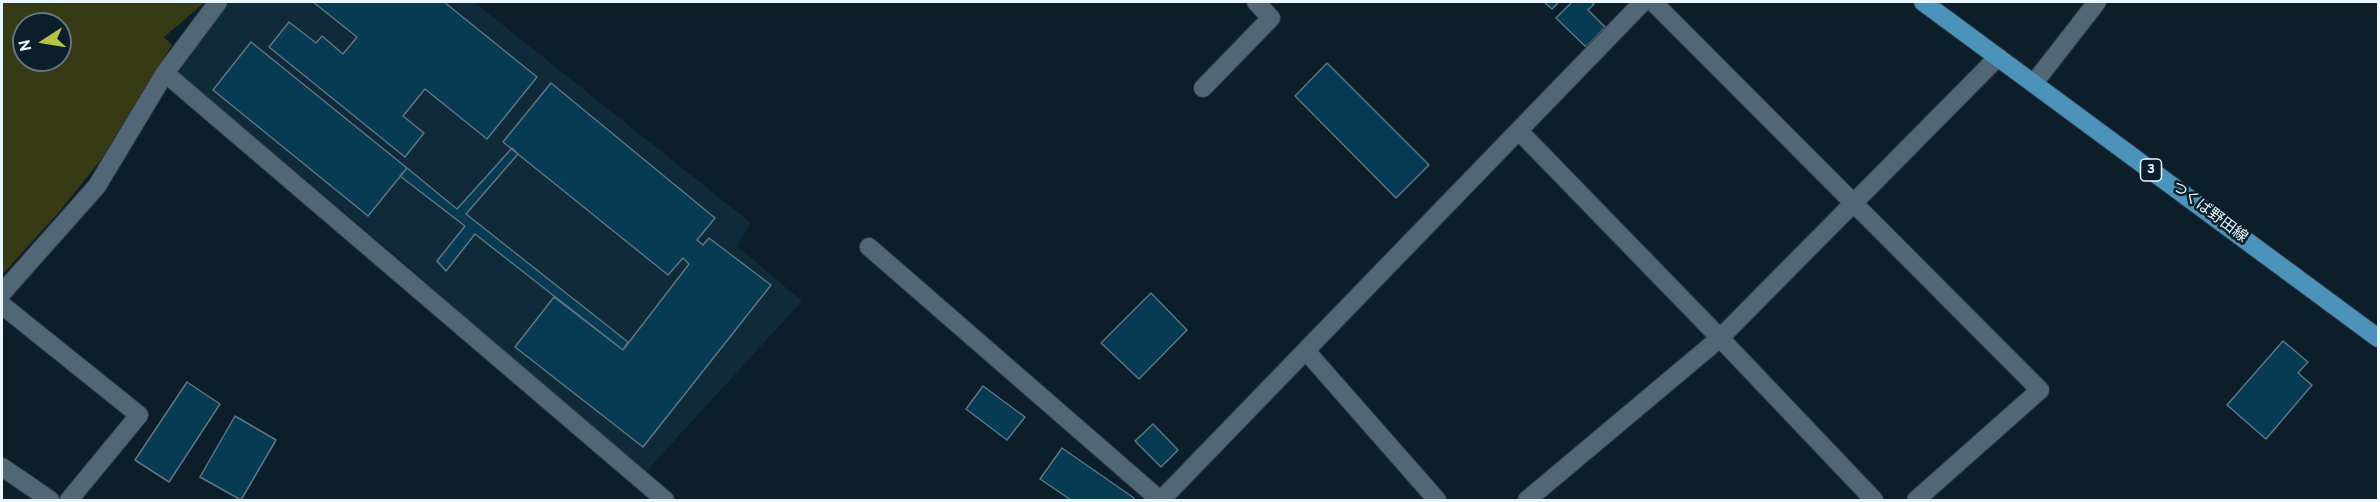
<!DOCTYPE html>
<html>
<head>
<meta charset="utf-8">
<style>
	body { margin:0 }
	#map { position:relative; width:2380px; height:502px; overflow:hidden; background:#0b1e2a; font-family:Overpass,sans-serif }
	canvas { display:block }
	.frame { position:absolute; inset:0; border:3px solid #eaf7ff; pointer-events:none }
	.north { position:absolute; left:12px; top:12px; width:60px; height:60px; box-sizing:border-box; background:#0b1e2a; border:2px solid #64757f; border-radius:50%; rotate:258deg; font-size:16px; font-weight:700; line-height:24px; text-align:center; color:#eaf7ff }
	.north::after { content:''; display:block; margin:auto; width:21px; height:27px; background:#b7c148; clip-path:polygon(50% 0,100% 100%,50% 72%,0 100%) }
</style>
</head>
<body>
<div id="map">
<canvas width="2380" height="502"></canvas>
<div class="frame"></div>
<div class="north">N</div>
</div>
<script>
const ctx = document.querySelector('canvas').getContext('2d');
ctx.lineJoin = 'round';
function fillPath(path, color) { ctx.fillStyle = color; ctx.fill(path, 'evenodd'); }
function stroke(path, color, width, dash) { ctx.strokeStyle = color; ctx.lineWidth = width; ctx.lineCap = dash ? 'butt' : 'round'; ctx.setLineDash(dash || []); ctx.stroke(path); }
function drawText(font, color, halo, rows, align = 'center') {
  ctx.font = font + ' Overpass,"Noto Sans JP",sans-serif'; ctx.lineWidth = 5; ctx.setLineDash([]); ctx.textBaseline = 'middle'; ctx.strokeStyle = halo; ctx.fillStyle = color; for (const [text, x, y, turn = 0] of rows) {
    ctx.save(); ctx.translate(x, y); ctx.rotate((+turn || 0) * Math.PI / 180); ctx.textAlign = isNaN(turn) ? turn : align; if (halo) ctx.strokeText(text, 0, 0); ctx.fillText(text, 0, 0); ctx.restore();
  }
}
fillPath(new Path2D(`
	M228 2H474L751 223 737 246 802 301 643 475 408 266 179 73 201 37Z`), '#0f2b3a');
fillPath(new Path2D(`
	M2 2H205L164 37 172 45 100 161 59 212 2 275ZM24 24H60V60H24Z`), '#373b15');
const building = new Path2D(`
	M313 2H444L537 77 487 139 425 89 403 116 424 133 405 157 269 47 289 22 316 43 322 36 343 54 357 37Z
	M1544 2H1559L1552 9Z
	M1572 2H1591L1594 4 1588 10 1605 27 1586 47 1556 18Z
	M251 42 407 168 368 216 213 90Z
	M1327 63 1429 165 1396 198 1295 96Z
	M551 83 715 218 697 240 703 245 709 238 771 285 643 447 515 347 554 297 623 350 689 264 683 258 668 275 503 142Z
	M512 148 518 154 466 214 628 342 623 350 475 234 446 271 437 261 465 226 400 176 407 168 457 209Z
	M1151 293 1187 330 1139 379 1101 343Z
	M2283 341 2308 362 2298 373 2312 385 2266 439 2227 405Z
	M187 382 220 404 169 482 135 460Z
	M983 386 1025 417 1007 440 966 409Z
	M235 416 276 440 241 500 200 477Z
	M1153 424 1178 450 1161 467 1135 441Z
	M1062 448 1134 498 1133 500H1071L1040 479Z`);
fillPath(building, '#073b54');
stroke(building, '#5f7583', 1.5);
const minor = new Path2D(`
	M1653 2 2040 390 1916 500
	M165 73 665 500
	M2034 83 2097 2
	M1203 88 1271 18 1256 2
	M1519 131 1720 338 1874 500
	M869 247 1160 500
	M2 293 97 186 165 73 218 2
	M2 305 139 415 69 500
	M1307 352 1437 500
	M2 467 50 500
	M1161 500 1643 2
	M1527 500 1720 338 1998 57`);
const major = new Path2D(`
	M1923 2 2378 338`);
stroke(minor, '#2f3841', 20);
stroke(major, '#2f3841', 20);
stroke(minor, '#526775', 18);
stroke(major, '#4b93bb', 18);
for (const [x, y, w] of [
	[2151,170,21]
]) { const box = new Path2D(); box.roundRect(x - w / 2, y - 11, w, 22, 4.5); ctx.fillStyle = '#0b1e2a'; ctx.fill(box); stroke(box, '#eaf7ff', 1.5); }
drawText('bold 14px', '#eaf7ff', null, [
	["3",2151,170]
]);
drawText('15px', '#eaf7ff', '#0b1e2a', [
	["つくば野田線",2209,213,37]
]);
</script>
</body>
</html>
